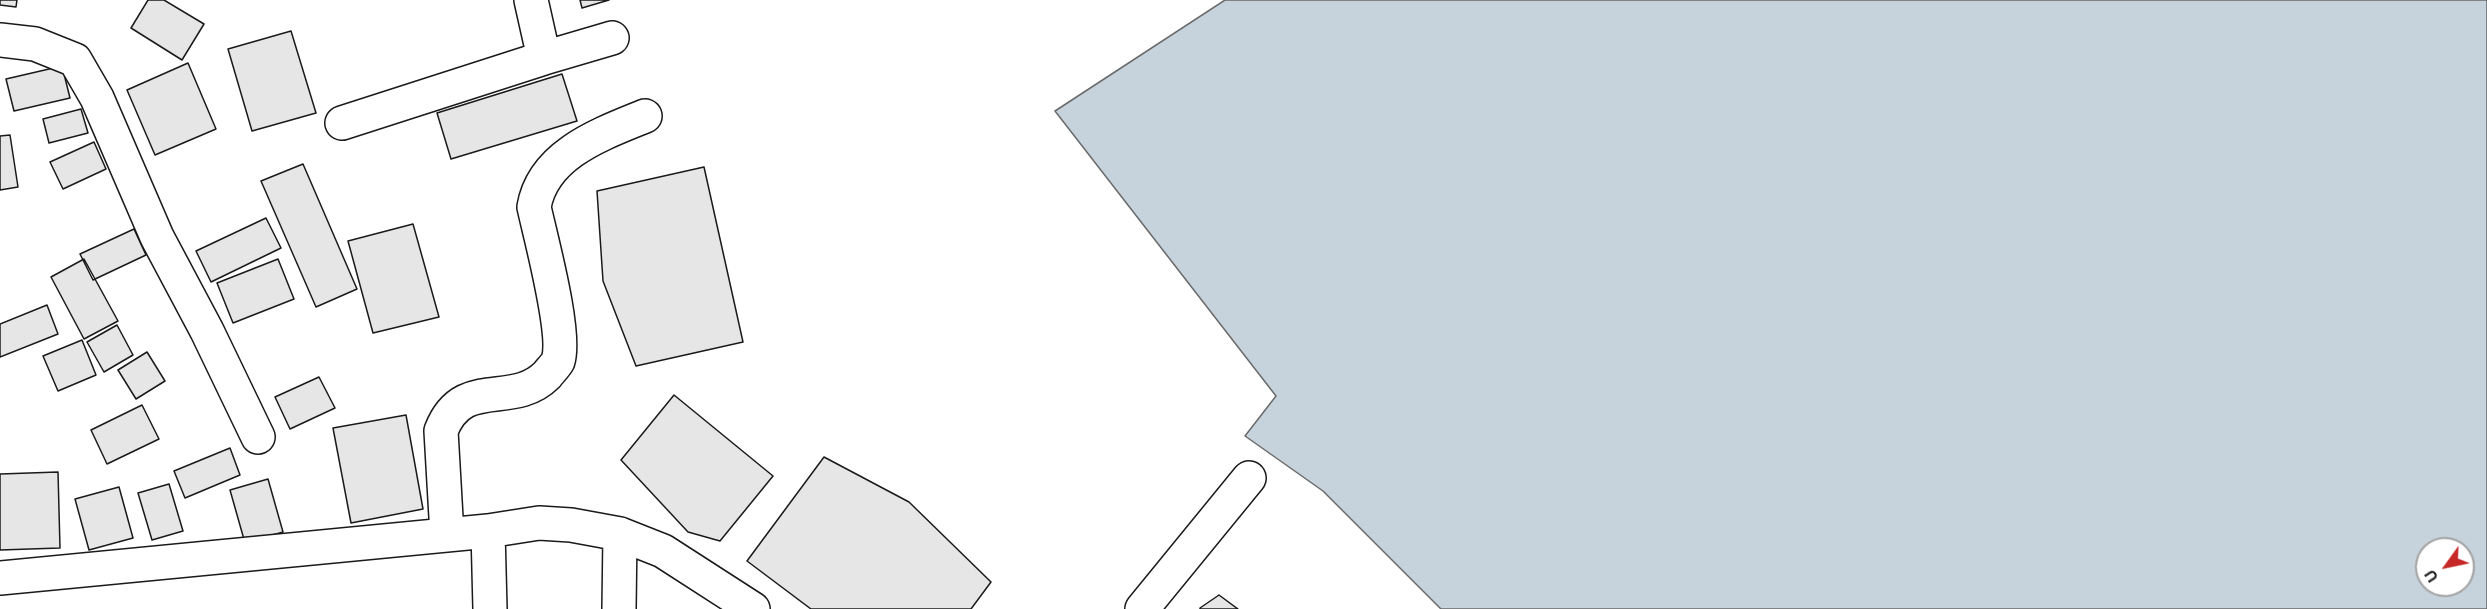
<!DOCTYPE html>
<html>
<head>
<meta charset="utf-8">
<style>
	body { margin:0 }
	#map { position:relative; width:2487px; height:609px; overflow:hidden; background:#fff; font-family:Figtree,sans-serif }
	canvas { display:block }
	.north { position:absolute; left:2415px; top:537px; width:60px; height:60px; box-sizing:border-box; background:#fff; border:2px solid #a3a3a3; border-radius:50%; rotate:237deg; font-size:16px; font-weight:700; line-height:24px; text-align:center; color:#1a1a1a }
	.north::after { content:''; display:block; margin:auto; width:21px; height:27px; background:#c62828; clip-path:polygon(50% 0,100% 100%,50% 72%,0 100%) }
</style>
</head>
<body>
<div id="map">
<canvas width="2487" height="609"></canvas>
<div class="north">U</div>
</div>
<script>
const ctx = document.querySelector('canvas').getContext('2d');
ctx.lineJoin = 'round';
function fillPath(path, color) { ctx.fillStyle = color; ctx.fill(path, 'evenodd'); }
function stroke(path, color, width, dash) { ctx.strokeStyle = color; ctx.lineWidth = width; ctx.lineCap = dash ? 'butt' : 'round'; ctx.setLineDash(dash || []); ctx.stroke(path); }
const water = new Path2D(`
	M1225 0H2487V609H1441L1323 491 1245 436 1276 396 1055 111ZM2427 549H2463V585H2427Z`);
fillPath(water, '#c6d2dc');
stroke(water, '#6a6a6a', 1.5);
const building = new Path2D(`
	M0 0H17L16 7 0 5Z
	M148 0H164L204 24 182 60 131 28Z
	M580 0H609L582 8Z
	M291 31 316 113 252 131 228 49Z
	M188 63 216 129 155 155 127 90Z
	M62 66 70 98 14 111 6 79Z
	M562 74 577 121 451 159 437 113Z
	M81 109 88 133 49 143 43 119Z
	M10 135 18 187 0 190V136Z
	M94 142 106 169 63 189 50 162Z
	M303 164 357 289 316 307 261 181Z
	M704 167 743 342 636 366 603 281 597 191Z
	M266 218 281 248 211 282 196 251Z
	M413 224 439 317 373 333 348 241Z
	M134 229 146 255 93 280 80 254Z
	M84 259 118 321 84 339 51 277Z
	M278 259 294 299 233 323 217 283Z
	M47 305 58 334 0 357V324Z
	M117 325 133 355 104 372 87 342Z
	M82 340 96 375 58 391 43 356Z
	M147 352 165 381 136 399 118 370Z
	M319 377 335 408 290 429 275 397Z
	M674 395 773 476 720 541 688 532 621 460Z
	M142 405 159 439 107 464 91 430Z
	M406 415 423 509 351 523 333 428Z
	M230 448 240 475 185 498 174 471Z
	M824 457 909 502 991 582 971 609H811L747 561Z
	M58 472 60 548 0 550V474Z
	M268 479 283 532 245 543 230 490Z
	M169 484 183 531 152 540 138 493Z
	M119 487 133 538 89 550 75 499Z
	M1219 595 1238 609H1200V608Z`);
fillPath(building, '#e6e6e6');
stroke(building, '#1a1a1a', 1.5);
const minor = new Path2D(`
	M0 40 35 44 75 60 97 98 157 237 207 331 258 437
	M544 58 612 38
	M342 123 544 58 531 0
	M488 531 490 609
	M447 535 441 431C463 374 512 410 547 375 550 371 556 365 558 361 567 334 541 239 534 207 543 154 601 134 645 116
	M0 578 488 531 539 523 571 525 620 534 663 551 753 609
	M619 609 620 534
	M1142 609 1249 478`);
stroke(minor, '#1a1a1a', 36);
stroke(minor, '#fff', 33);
</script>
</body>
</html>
